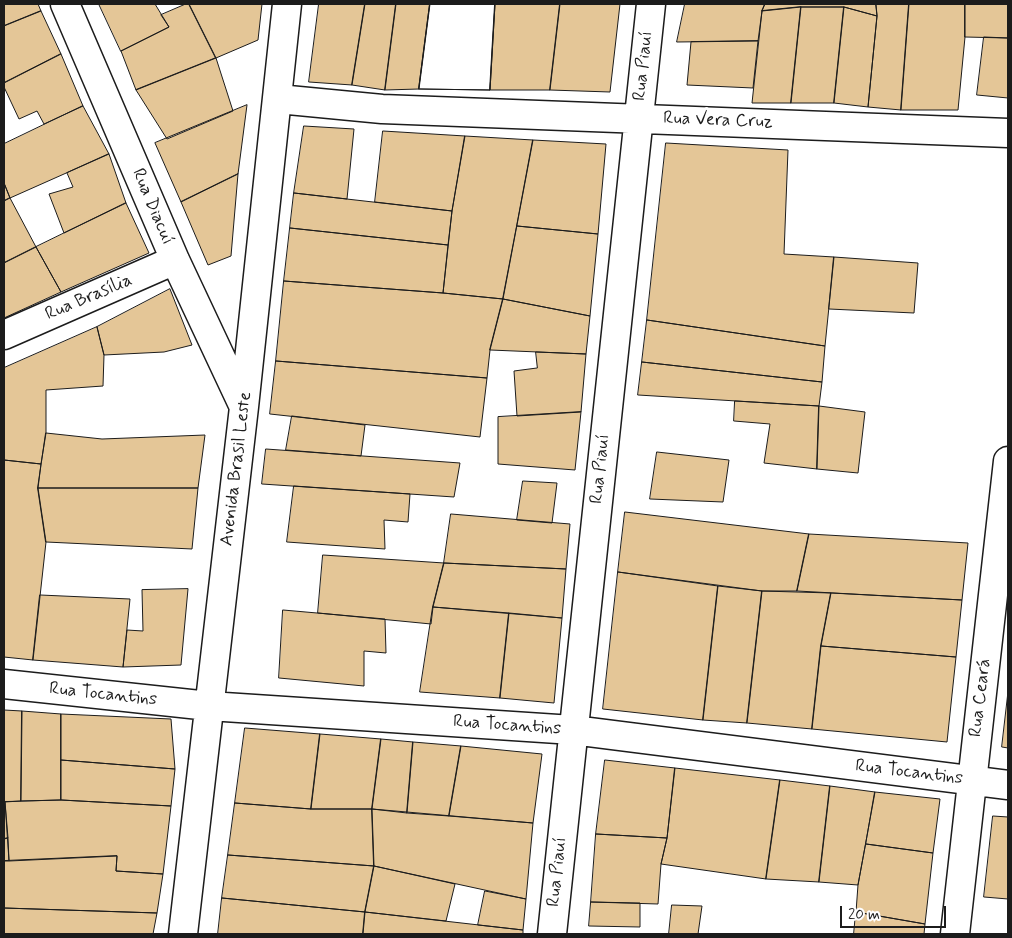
<!DOCTYPE html>
<html>
<head>
<meta charset="utf-8">
<style>
	body { margin:0 }
	#map { position:relative; width:1012px; height:938px; overflow:hidden; background:#fff; font-family:Mynerve,sans-serif }
	canvas { display:block }
	.frame { position:absolute; inset:0; border:5px solid #1c1c1c; pointer-events:none }
	.scale { position:absolute; left:840px; top:906px; width:106px; height:22px; box-sizing:border-box; border:2px solid #1c1c1c; border-top:0; padding-left:6px; font-size:15px; line-height:18px; white-space:nowrap; color:#1c1c1c; -webkit-text-stroke:4px #fff; paint-order:stroke }
</style>
</head>
<body>
<div id="map">
<canvas width="1012" height="938"></canvas>
<div class="frame"></div>
<div class="scale">20 m</div>
</div>
<script>
const ctx = document.querySelector('canvas').getContext('2d');
ctx.lineJoin = 'round';
function fillPath(path, color) { ctx.fillStyle = color; ctx.fill(path, 'evenodd'); }
function stroke(path, color, width, dash) { ctx.strokeStyle = color; ctx.lineWidth = width; ctx.lineCap = dash ? 'butt' : 'round'; ctx.setLineDash(dash || []); ctx.stroke(path); }
function drawText(font, color, halo, rows, align = 'center') {
  ctx.font = font + ' Mynerve,sans-serif'; ctx.lineWidth = 5; ctx.setLineDash([]); ctx.textBaseline = 'middle'; ctx.strokeStyle = halo; ctx.fillStyle = color; for (const [text, x, y, turn = 0] of rows) {
    ctx.save(); ctx.translate(x, y); ctx.rotate((+turn || 0) * Math.PI / 180); ctx.textAlign = isNaN(turn) ? turn : align; if (halo) ctx.strokeText(text, 0, 0); ctx.fillText(text, 0, 0); ctx.restore();
  }
}
const building = new Path2D(`
	M4 4H38L41 11 4 26Z
	M99 4H155L169 27 121 51Z
	M186 4H189L216 58 136 90 121 51 169 27 161 15Z
	M189 4H262L258 40 216 58Z
	M319 4H365L352 85 309 82Z
	M365 4H396L385 90 352 85Z
	M396 4H430L419 89 385 90Z
	M430 4H495L490 90 419 89Z
	M430 4H495L490 90 419 89Z
	M495 4H560L550 90H490Z
	M560 4H620L610 92 550 90Z
	M685 4H765L762 11 758 41 677 42Z
	M765 4H876L877 16 844 7H801L762 11Z
	M876 4H909L901 110 868 107 877 16Z
	M909 4H965V37L958 110H901Z
	M965 4H1008V38L965 37Z
	M801 7H844L834 103H791Z
	M801 7 791 103H752L762 11Z
	M844 7 877 16 868 107 834 103Z
	M41 11 61 54 4 83V26Z
	M984 37 1008 38V98L977 95Z
	M758 41 753 88 687 85 691 42Z
	M61 54 83 106 44 124 37 111 19 119 4 87V83Z
	M216 58 233 111 167 139 136 90Z
	M247 105 238 174 181 202 155 143Z
	M83 106 109 154 10 198 4 183V144Z
	M304 126 354 129 347 199 294 193Z
	M383 131 465 136 452 211 375 202Z
	M465 136 533 140 503 299 443 293 452 211Z
	M533 140 606 144 598 234 517 226Z
	M666 143 788 150 784 254 834 257 825 346 647 320Z
	M109 154 126 203 64 233 49 194 73 187 67 173Z
	M238 174 231 256 208 265 181 202Z
	M4 183 10 198 4 201Z
	M294 193 452 211 448 245 290 228Z
	M10 198 36 247 4 263V201Z
	M126 203 149 253 61 292 36 247Z
	M517 226 598 234 590 316 503 299Z
	M290 228 448 245 443 293 284 281Z
	M36 247 61 292 4 318V263Z
	M834 257 918 263 914 313 829 309Z
	M284 281 443 293 503 299 490 350 487 378 276 361Z
	M170 289 192 345 164 352 104 355 97 327Z
	M503 299 590 316 586 354 490 350Z
	M647 320 825 346 822 382 642 362Z
	M97 327 104 355 103 386 46 390V433L41 464 4 460V368Z
	M536 352 586 354 581 412 517 416 514 371 537 368Z
	M276 361 487 378 480 437 270 414Z
	M642 362 822 382 819 406 638 395Z
	M735 401 819 406 817 469 764 463 770 424 734 421Z
	M819 406 865 412 858 473 817 469Z
	M581 412 575 470 498 464V417Z
	M292 416 365 425 361 456 286 450Z
	M46 433 102 439 205 435 198 488H38Z
	M266 449 460 463 454 497 262 484Z
	M657 452 729 460 723 502 650 499Z
	M4 460 41 464 38 488 46 542 33 660 4 657Z
	M523 481 557 483 552 523 517 520Z
	M294 486 410 494 408 522 384 520 385 549 287 542Z
	M38 488H198L192 549 46 542Z
	M625 512 809 534 797 591H762L618 572Z
	M451 514 570 524 566 569 444 563Z
	M809 534 968 543 962 600 797 591Z
	M323 555 444 563 433 607 431 624 318 613Z
	M444 563 566 569 562 618 433 607Z
	M618 572 718 586 703 720 603 709Z
	M718 586 762 591 747 723 703 720Z
	M188 589 181 665 123 667 127 630 143 631 142 590Z
	M762 591 831 593 821 646 812 729 747 723Z
	M831 593 962 600 956 657 821 646Z
	M40 595 130 599 123 667 33 660Z
	M433 607 509 613 500 698 420 692Z
	M283 610 385 619 386 653 364 651V686L279 678Z
	M509 613 562 618 554 703 500 698Z
	M821 646 956 657 947 742 812 729Z
	M1008 692V748L1002 747Z
	M4 710 22 711 21 801 4 802Z
	M22 711 61 714V800L21 801Z
	M61 714 171 719 175 769 61 760Z
	M245 728 320 734 311 809 235 803Z
	M320 734 381 739 372 809H311Z
	M381 739 413 742 407 813 372 809Z
	M413 742 461 746 449 816 407 813Z
	M461 746 542 754 533 823 449 816Z
	M61 760 175 769 171 806 61 800Z
	M605 760 675 768 667 838 596 834Z
	M675 768 780 780 766 879 661 864 667 838Z
	M780 780 830 786 819 882 766 879Z
	M830 786 875 792 858 885 819 882Z
	M875 792 940 799 933 853 866 844Z
	M61 800 171 806 163 874 116 871 117 856 9 861 5 802Z
	M4 802H5L8 838 4 839Z
	M235 803 311 809H372L374 866 228 855Z
	M372 809 533 823 526 899 374 866Z
	M993 816 1008 817V899L984 897Z
	M596 834 667 838 661 864 658 904 591 902Z
	M8 838 9 861H4V839Z
	M866 844 933 853 925 924 856 912 858 885Z
	M228 855 374 866 365 912 222 898Z
	M117 856 116 871 163 874 157 913 4 908V861Z
	M374 866 455 884 446 921 365 912Z
	M485 891 526 899 523 930 478 925Z
	M222 898 365 912 363 934H218Z
	M591 902 640 903V927L589 926Z
	M672 905 702 906 698 934H669Z
	M4 908 157 913 153 934H4Z
	M365 912 523 930V934H363Z
	M856 912 925 924 924 934H854Z`);
fillPath(building, '#e4c697');
stroke(building, '#1c1c1c', 1);
const minor = new Path2D(`
	M65 4 175 260 244 407
	M278 99 382 109 1008 133
	M4 335 175 260
	M4 684 209 706 573 730 1008 785
	M183 934 244 407 287 4
	M552 934 651 4
	M955 934 1008 461`);
stroke(minor, '#1c1c1c', 31);
stroke(minor, '#fff', 28);
drawText('18px', '#1c1c1c', '#fff', [
	["Rua Piauí",644,66,-84],
	["Rua Vera Cruz",718,121,2],
	["Rua Diacuí",152,207,67],
	["Rua Brasília",89,298,-23],
	["Avenida Brasil Leste",237,469,-83],
	["Rua Piauí",601,469,-84],
	["Rua Tocantins",103,695,6],
	["Rua Ceará",981,698,-83],
	["Rua Tocantins",507,726,4],
	["Rua Tocantins",909,773,7],
	["Rua Piauí",558,872,-84]
]);
</script>
</body>
</html>
